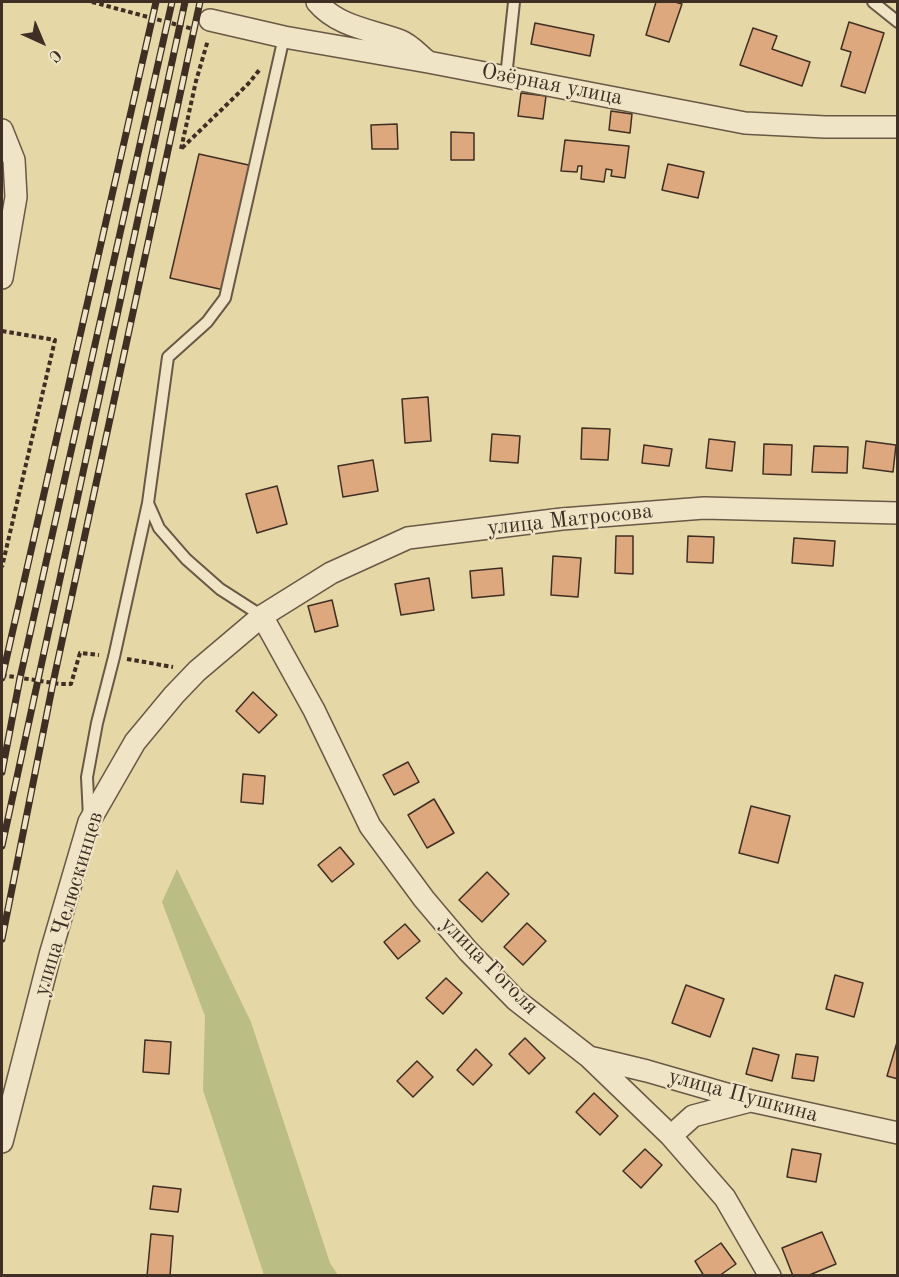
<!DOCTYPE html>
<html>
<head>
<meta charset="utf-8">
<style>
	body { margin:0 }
	#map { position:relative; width:899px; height:1277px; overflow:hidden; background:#e6d7a7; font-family:"Old Standard TT",serif }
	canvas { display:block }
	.frame { position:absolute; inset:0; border:3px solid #3e2e24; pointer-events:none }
	.north { position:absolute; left:12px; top:12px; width:60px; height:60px; -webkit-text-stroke:4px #efe5c6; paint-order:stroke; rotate:136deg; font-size:16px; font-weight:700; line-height:24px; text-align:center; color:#3e2e24 }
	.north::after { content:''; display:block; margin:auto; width:21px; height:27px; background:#3e2e24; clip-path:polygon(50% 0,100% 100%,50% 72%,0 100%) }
</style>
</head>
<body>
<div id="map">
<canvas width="899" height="1277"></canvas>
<div class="frame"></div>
<div class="north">С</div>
</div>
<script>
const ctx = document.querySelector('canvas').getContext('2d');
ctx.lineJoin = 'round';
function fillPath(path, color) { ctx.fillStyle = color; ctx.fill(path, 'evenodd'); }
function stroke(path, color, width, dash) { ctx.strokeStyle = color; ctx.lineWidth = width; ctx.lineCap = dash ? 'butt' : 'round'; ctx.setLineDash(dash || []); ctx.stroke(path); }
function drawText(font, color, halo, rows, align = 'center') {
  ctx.font = font + ' "Old Standard TT",serif'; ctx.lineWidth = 4.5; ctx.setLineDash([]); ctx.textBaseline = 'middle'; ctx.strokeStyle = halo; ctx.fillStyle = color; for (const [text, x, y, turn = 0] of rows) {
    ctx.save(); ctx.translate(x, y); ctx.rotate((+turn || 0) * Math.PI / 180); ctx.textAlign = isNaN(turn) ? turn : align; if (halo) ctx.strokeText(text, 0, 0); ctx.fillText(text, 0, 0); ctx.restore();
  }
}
fillPath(new Path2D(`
	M177 869 251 1022 330 1263 338 1275H264L203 1090 205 1016 162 902Z`), '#babd84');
const building = new Path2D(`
	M656 2H675L682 4 669 42 646 35Z
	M849 22 884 33 865 93 841 86 851 52 841 49Z
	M535 23 594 35 590 56 531 44Z
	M753 28 777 36 772 49 810 62 802 86 740 65Z
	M521 93 546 96 543 119 518 116Z
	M611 111 632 114 630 133 609 130Z
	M397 124 398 149H372L371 125Z
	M451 132 474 133V160H451Z
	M565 140 629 146 625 178 611 176 612 170 606 169 604 182 581 179 582 166H578L577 172 561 171Z
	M199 154 253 166 224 290 170 278Z
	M668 164 704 172 698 198 662 190Z
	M428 397 431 441 405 443 402 399Z
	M582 428 610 429 608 460 581 459Z
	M492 434 520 436 518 463 490 461Z
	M709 439 735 442 732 471 706 468Z
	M866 441 896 445 893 472 863 468Z
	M764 444 792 445 791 475 763 474Z
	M644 445 672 449 669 466 642 463Z
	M814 446 848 447 847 473 812 472Z
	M373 460 378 491 343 497 338 466Z
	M277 486 287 524 257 533 246 494Z
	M616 536H633V574L615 573Z
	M688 536 714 537 713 563 687 562Z
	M794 538 835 541 833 566 792 563Z
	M553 556 581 558 578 597 551 595Z
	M502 568 504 595 472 598 470 571Z
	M429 578 434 610 401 615 395 584Z
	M332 600 338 626 315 632 308 606Z
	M253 692 277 715 259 733 236 711Z
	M408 762 419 782 394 795 383 775Z
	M243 774 265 776 263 804 241 802Z
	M434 799 454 833 427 848 408 815Z
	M751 806 790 816 778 863 739 853Z
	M340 847 354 864 332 882 318 865Z
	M487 872 509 894 482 922 459 900Z
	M527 923 546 941 523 965 504 947Z
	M405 924 420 941 398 959 384 942Z
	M835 975 863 983 854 1017 826 1009Z
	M446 978 462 993 443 1014 426 998Z
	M686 985 724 999 710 1037 672 1023Z
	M525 1038 545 1058 529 1074 509 1054Z
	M898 1039V1079L887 1076Z
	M145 1040 171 1042 169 1074 143 1072Z
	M753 1048 779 1055 772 1081 746 1074Z
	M476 1049 492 1065 473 1085 457 1070Z
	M796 1054 818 1057 814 1081 792 1078Z
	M417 1061 433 1077 413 1097 397 1081Z
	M594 1093 618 1116 600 1135 576 1112Z
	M645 1149 662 1165 641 1188 623 1171Z
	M792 1149 821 1154 816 1182 787 1177Z
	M153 1186 181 1189 178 1212 150 1209Z
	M822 1232 836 1264 807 1276H793L782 1248Z
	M151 1234 173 1236 170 1276H147Z
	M721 1243 736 1264 719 1276H704L695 1261Z`);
fillPath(building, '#dda87e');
stroke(building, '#3e2e24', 1.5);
const service = new Path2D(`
	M873 2 898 22
	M506 77 514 2
	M262 616 220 589 186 559 159 528 148 503 168 357 207 322 225 298 284 37
	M89 817 87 777 97 723 114 657 148 503`);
const minor = new Path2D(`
	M317 2C338 27 372 30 401 41 411 45 419 55 427 61
	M210 20 284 37 428 62 745 123 825 127H898
	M2 130 14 160 16 197 2 278
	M262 616 314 710 370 826 424 899 468 951 516 1000 589 1057 671 1136 725 1198 770 1276
	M589 1057 647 1071 751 1101 898 1133
	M671 1136 693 1116 750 1101
	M2 1142 50 955 89 822 135 742 174 695 197 671 262 616 331 573 408 538 562 519 704 508 898 513`);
stroke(service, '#685845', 14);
stroke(minor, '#685845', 24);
stroke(new Path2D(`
	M92 2 193 29
	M182 148 248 84 261 68
	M181 149 196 81 208 40
	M2 331 55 340 2 567
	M127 659 173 667
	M2 675 60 684H71L80 653 99 655`), '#3e2e24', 4, [4.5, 3]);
stroke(service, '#efe5c6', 10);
stroke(minor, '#efe5c6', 21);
const rail = new Path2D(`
	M2 678 156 2
	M2 772 20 678 172 2
	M2 846 185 2
	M2 939 53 683 200 2`);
stroke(rail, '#3e2e24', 7);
stroke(rail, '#efe5c6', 4.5, [14]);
drawText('22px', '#3e2e24', '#efe5c6', [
	["Озёрная улица",552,85,11],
	["улица Матросова",570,520,-6],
	["улица Челюскинцев",69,904,-73],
	["улица Гоголя",489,966,45],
	["улица Пушкина",743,1096,15]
]);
</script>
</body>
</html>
